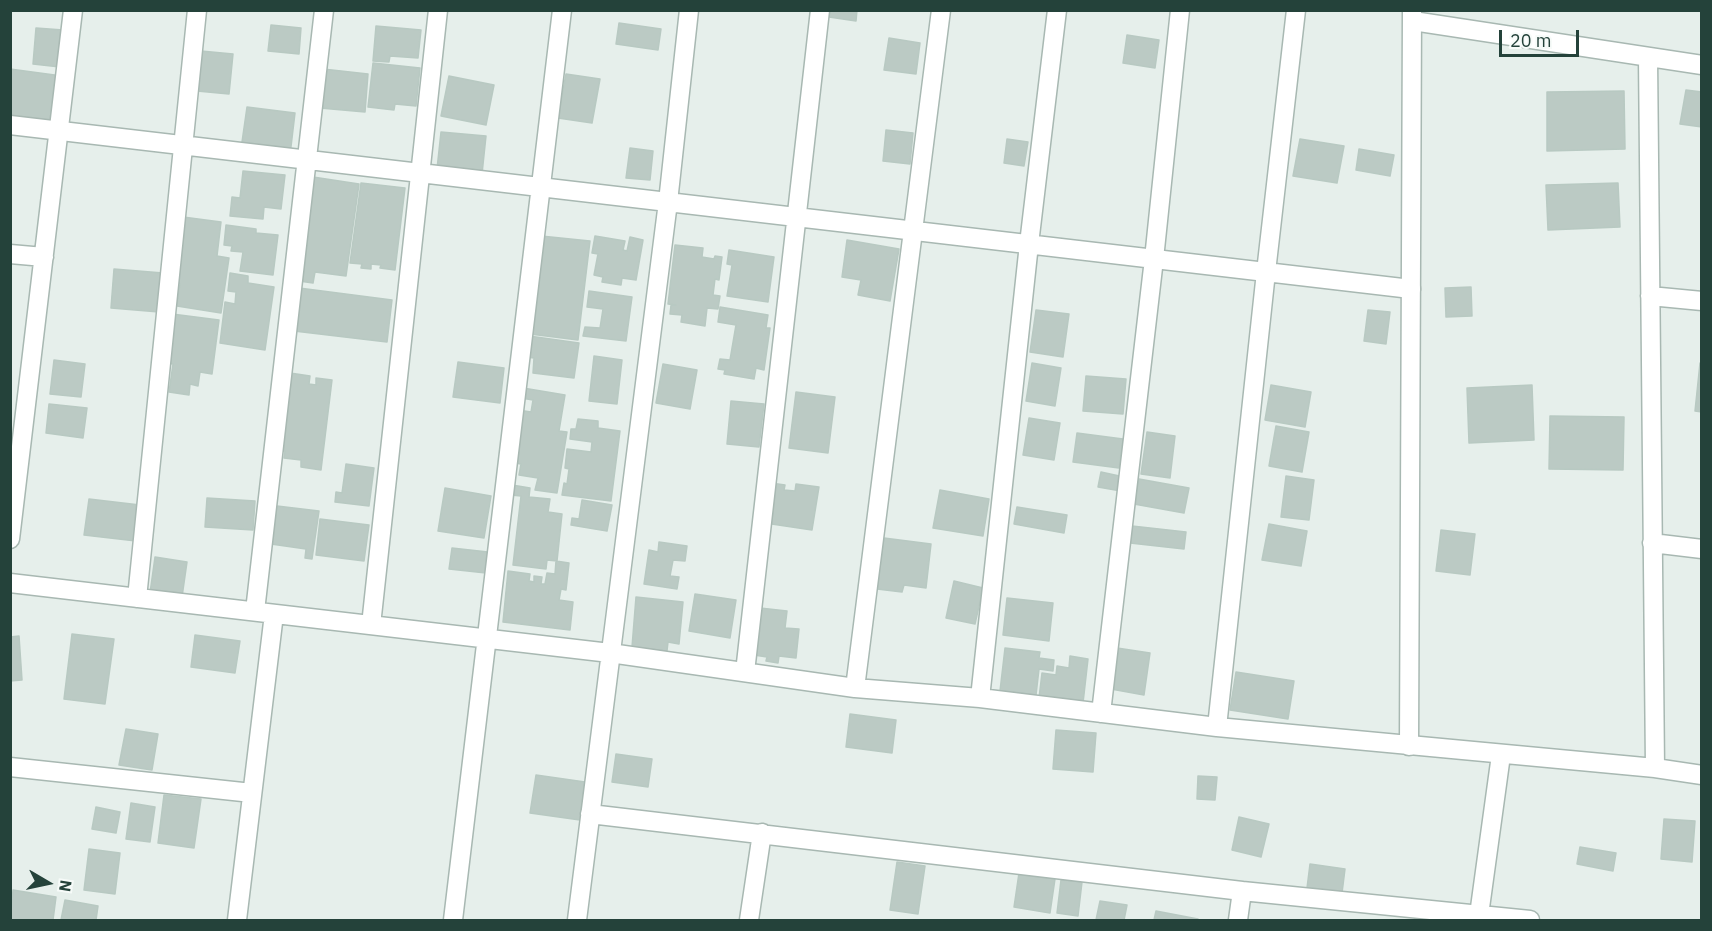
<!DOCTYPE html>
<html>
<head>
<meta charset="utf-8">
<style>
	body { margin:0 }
	#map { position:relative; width:1712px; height:931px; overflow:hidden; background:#e6efeb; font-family:"IBM Plex Sans",sans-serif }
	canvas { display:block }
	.frame { position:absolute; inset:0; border:12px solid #24423a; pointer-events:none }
	.north { position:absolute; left:18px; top:853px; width:60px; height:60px; -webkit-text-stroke:4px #f7fbf9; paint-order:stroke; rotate:99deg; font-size:16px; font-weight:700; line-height:24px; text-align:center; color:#24423a }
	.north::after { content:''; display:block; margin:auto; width:21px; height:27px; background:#24423a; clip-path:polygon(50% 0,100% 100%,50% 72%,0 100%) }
	.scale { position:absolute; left:1499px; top:30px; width:80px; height:27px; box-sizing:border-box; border:3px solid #24423a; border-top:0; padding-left:8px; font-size:18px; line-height:21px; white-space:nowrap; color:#24423a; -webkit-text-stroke:4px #f7fbf9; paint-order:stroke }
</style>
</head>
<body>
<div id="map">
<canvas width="1712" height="931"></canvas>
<div class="frame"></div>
<div class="north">N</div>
<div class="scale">20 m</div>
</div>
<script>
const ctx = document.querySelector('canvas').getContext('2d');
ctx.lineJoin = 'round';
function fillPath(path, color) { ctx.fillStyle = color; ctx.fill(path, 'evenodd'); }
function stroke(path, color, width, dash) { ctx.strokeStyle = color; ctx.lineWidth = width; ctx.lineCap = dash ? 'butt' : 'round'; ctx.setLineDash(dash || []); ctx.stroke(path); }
const building = new Path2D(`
	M830 10H857L856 21 829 17Z
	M619 23 661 29 658 50 616 44Z
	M271 25 301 28 299 54 268 51Z
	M376 26 421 30 418 58 390 56 389 62 373 61Z
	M36 28 63 30 60 67 33 64Z
	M1127 35 1159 40 1155 68 1123 63Z
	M889 38 920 43 916 74 884 70Z
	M201 51 233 54 229 94 197 91Z
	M373 63 420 68 416 106 395 104 394 110 368 107Z
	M10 69 62 76 57 123 10 118Z
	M323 69 368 74 365 112 320 108Z
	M566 74 600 79 592 123 558 118Z
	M449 76 494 85 486 125 441 116Z
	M1686 90 1702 92V127L1680 124Z
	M1624 91 1625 149 1547 151V92Z
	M247 107 295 113 290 155 241 149Z
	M886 130 913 133 910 164 883 161Z
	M441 132 486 136 482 174 437 169Z
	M1007 139 1028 142 1024 166 1004 163Z
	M1300 139 1344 146 1337 183 1293 176Z
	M630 148 653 151 650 180 626 178Z
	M1359 149 1394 155 1390 176 1356 170Z
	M243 171 285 175 281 209 264 207 263 219 230 216 232 197 240 198Z
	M313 177 359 184 346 276 315 272 313 283 299 281Z
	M361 183 405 188 395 270 380 268 381 265 371 264V269L361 268 362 264 350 263Z
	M1618 183 1620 227 1548 230 1546 185Z
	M183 217 221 222 217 256 229 258 221 313 177 306 180 284 174 283Z
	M226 225 256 229V233L278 235 273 275 240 271 243 252 231 251 232 246 224 245Z
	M541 236 590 241 578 340 530 334Z
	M595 236 625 241 623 250 627 251 630 237 643 240 636 280 622 278 621 285 602 282 603 277 594 275 598 254 592 253Z
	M847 240 899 249 890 301 858 295 861 280 842 277Z
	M675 245 703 248 702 257 714 259 715 256 722 257 719 280 715 279 713 295 720 296 718 309 707 308 705 326 681 322 682 315 670 314 671 305H676L668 304Z
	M729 250 774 257 768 302 727 296 732 265 727 264Z
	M114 269 163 273 159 312 111 308Z
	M230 273 248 276V283L274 287 265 350 220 343 225 302 235 304 236 292 228 291Z
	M1471 287 1472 316 1446 317 1445 288Z
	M299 288 392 300 387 342 294 331Z
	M589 291 632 297 626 341 583 336 585 327 600 328 603 309 587 307Z
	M720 307 768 315 766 328H770L764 370 756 368 754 379 724 374 725 370 718 369 720 359 730 360 736 325 718 322Z
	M1036 310 1069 314 1063 357 1030 352Z
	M1368 310 1390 312 1386 344 1364 341Z
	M172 314 219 320 212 374 200 372 198 386 190 384 189 395 169 392 173 364 165 363Z
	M529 336 579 343 574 378 533 373 534 358 526 357Z
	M594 356 622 360 617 404 589 401Z
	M54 360 85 364 81 397 50 394Z
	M458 362 504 368 500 403 453 397Z
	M1032 363 1061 368 1055 406 1026 401Z
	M1700 363H1702V412L1695 411Z
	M663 364 697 370 690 409 656 403Z
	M290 373 310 376 309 384 316 385V378L332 380 321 470 301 467V460L284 458 285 451H281Z
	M1086 376 1126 379 1123 414 1083 411Z
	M1271 385 1311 392 1305 427 1265 420Z
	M1532 385 1534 440 1469 443 1467 388Z
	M523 388 565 395 559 431 567 432 557 493 535 490 538 478 519 475 521 464 515 463 518 410 531 412 533 400 521 398Z
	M796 392 835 397 828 453 789 448Z
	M731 401 764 404 759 447 727 444Z
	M49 404 87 408 83 438 46 433Z
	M1550 416 1624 417 1623 470 1549 469Z
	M1029 418 1060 423 1054 460 1023 455Z
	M578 419 598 421V428L620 431 611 501 562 495 564 483 567 484 569 469 565 468 567 449 591 452 592 442 570 439 571 429H576Z
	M1276 426 1309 432 1302 472 1269 466Z
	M1147 432 1175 436 1170 478 1141 474Z
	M1077 433 1123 439 1119 468 1073 462Z
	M346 464 374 468 369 506 335 502 336 492 342 493Z
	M1101 472 1124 477 1121 491 1098 487Z
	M1286 476 1314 480 1309 520 1281 517Z
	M1139 479 1189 488 1184 513 1134 504Z
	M771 483 785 485 784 490 795 491 796 484 819 487 812 530 765 523Z
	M512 485 530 488 529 497 550 499 548 512 562 514 557 561 547 560 546 569 513 565 521 496 511 495Z
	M445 488 491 496 484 538 438 531Z
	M940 490 989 499 983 536 933 528Z
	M207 498 255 501 253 530 205 527Z
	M89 499 140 505 136 541 84 535Z
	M582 500 612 505 607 531 571 525 572 518 579 519Z
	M277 506 319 511 312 559 305 558 306 549 271 544Z
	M1017 507 1067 515 1064 533 1014 524Z
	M320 519 369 525 364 561 316 555Z
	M1269 524 1307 531 1301 566 1262 560Z
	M1132 526 1186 532 1184 549 1130 543Z
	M1441 530 1475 534 1470 575 1436 571Z
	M884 538 931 544 926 588 904 585 902 592 877 589Z
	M659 542 687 546 685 561 673 560 670 576 679 577 677 589 644 584 649 550 658 552Z
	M452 548 488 552 486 573 449 569Z
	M155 557 187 562 182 597 150 593Z
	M556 561 569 563 566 590 561 589 559 600 573 602 570 630 503 622 508 571 530 574 529 581 534 582V576L542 577 541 584H545L547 573 555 574Z
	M954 581 983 588 975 624 946 618Z
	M695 594 736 600 730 638 689 631Z
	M636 597 683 602 679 644 668 642 667 651 632 647Z
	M1007 598 1053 603 1049 641 1003 635Z
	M760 608 787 611 785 628 799 629 796 658 779 656 778 663 766 661 767 657 754 655Z
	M72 634 114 639 105 704 64 699Z
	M195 635 240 641 235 673 191 667Z
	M19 636 22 680 10 681V637Z
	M1005 648 1040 652 1039 658 1054 660 1053 671 1039 669 1036 695 1000 691Z
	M1117 648 1150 653 1144 695 1111 689Z
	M1070 656 1088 659 1083 703 1039 698 1042 673 1056 675 1057 666 1069 668Z
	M1236 672 1294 681 1288 719 1230 710Z
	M850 714 896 720 892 753 846 747Z
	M126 729 158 734 152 770 119 765Z
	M1056 730 1096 733 1093 772 1053 769Z
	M616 754 652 759 648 787 612 782Z
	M536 775 585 782 580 820 530 813Z
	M1198 776 1217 777 1215 800 1197 799Z
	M164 795 201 799 194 848 158 843Z
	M131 803 155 807 150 842 126 839Z
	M96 807 120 812 116 833 92 829Z
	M1239 817 1269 824 1261 857 1232 850Z
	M1664 819 1695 821 1692 862 1661 859Z
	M1580 847 1616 853 1613 871 1577 864Z
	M89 849 120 853 115 894 84 890Z
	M897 862 925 866 918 914 890 910Z
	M1310 864 1345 869 1342 893 1307 888Z
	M1019 873 1055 879 1050 913 1014 907Z
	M1061 880 1082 882 1078 916 1057 913Z
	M13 890 56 897 53 920H10Z
	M65 900 98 906 96 920H61Z
	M1100 901 1127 905 1124 920H1096Z
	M1156 911 1198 919V920H1154Z`);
fillPath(building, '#bbcac4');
stroke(building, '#b8c9c2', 1.5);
const minor = new Path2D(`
	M1413 21 1702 65
	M1648 57 1655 768
	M10 125 1411 289
	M10 254 44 257
	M1650 296 1702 301
	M10 539 73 10
	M1652 543 1702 549
	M10 583 610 653 855 688 980 698 1217 727 1655 768 1702 775
	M137 598 197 10
	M255 611 324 10
	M371 625 438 10
	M745 672 820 10
	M855 688 941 10
	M980 698 1029 244 1057 10
	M1101 713 1154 259 1180 10
	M1217 727 1266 272 1296 10
	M10 767 252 793
	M590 814 1242 891 1530 920
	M1479 915 1501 755
	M237 920 274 614
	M453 920 562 10
	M577 920 668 202 689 10
	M749 920 762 833
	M1238 920 1242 891`);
const tertiary = new Path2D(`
	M1409 746 1412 10`);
stroke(minor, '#a8b8b2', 21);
stroke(tertiary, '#a8b8b2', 21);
stroke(minor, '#fff', 18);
stroke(tertiary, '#fff', 18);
</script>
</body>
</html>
